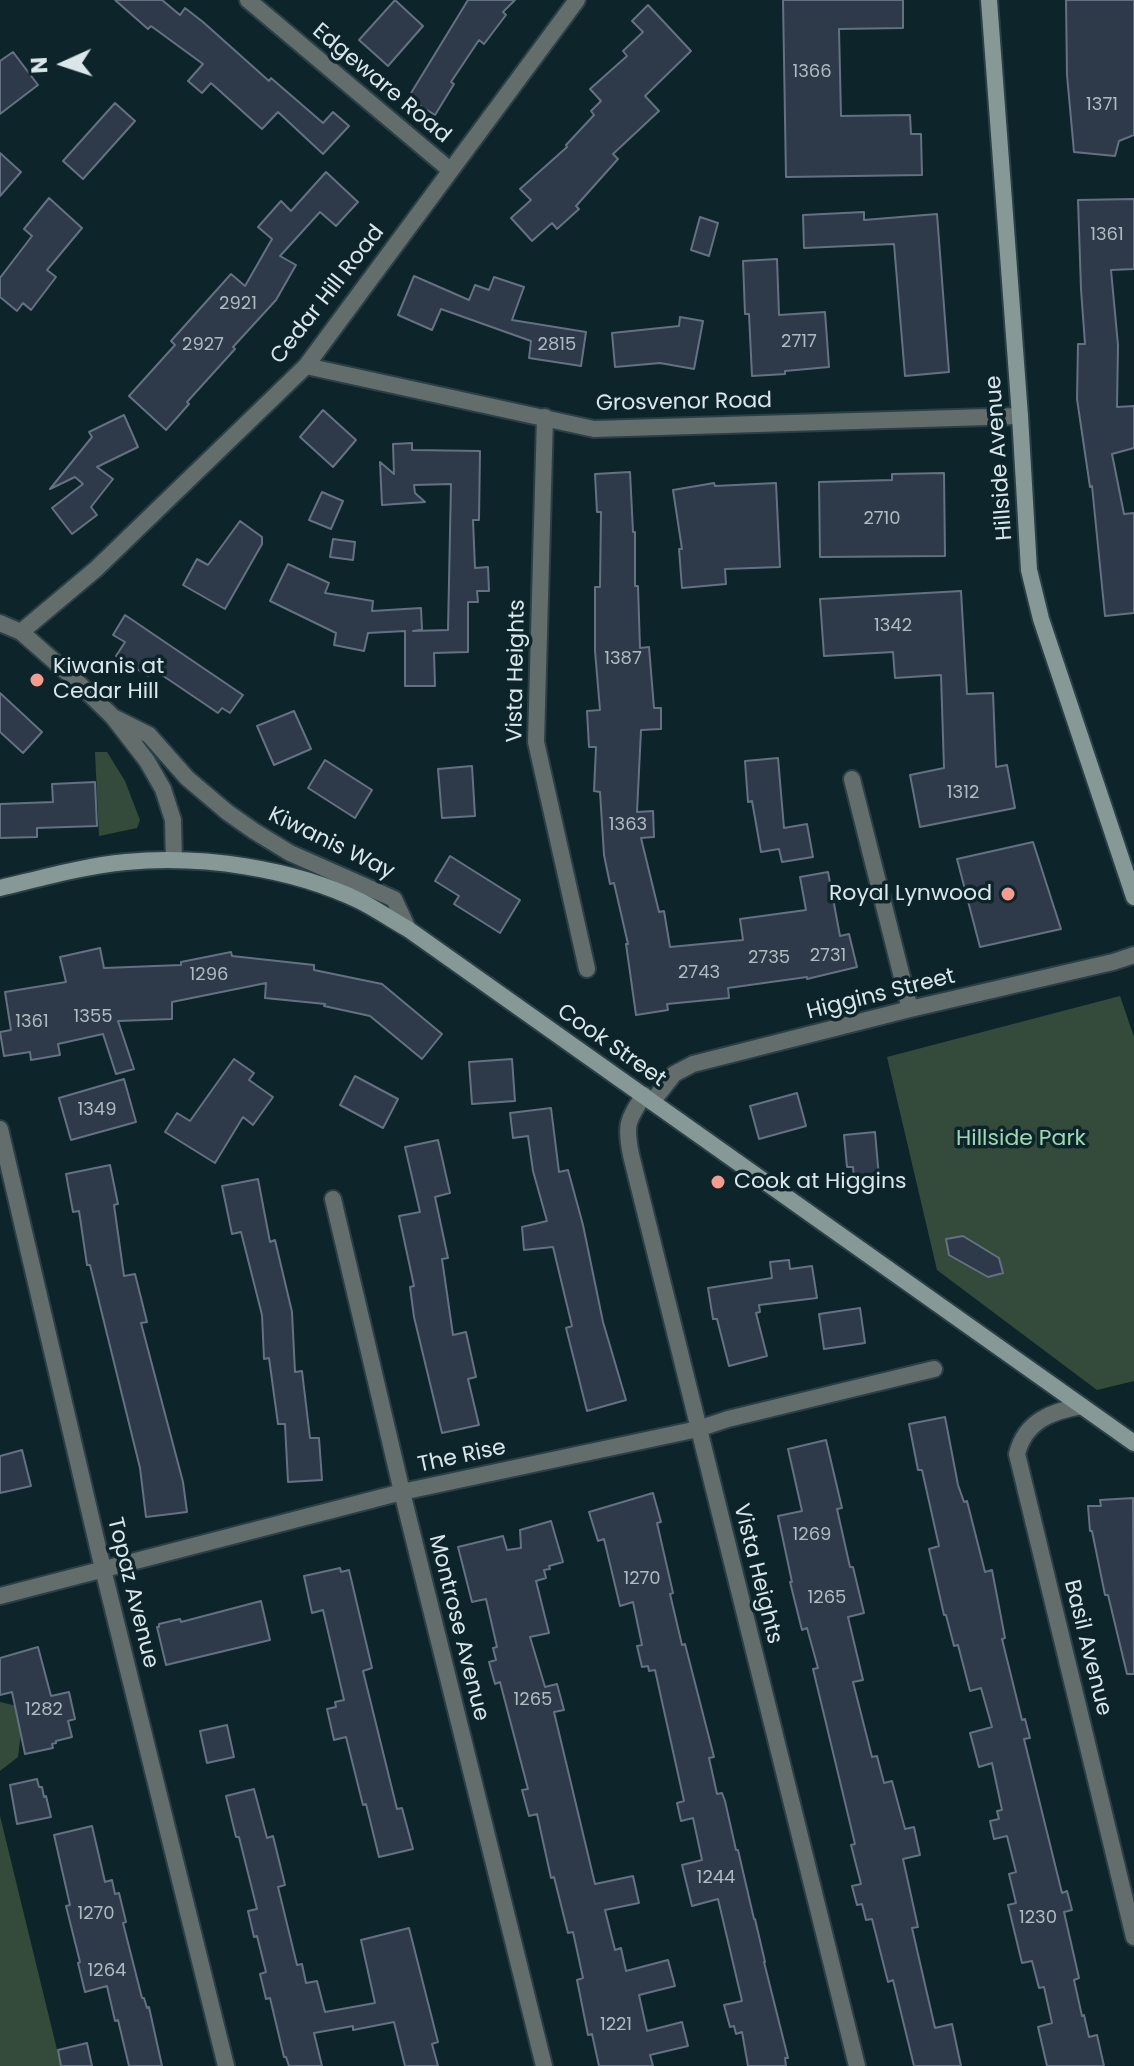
<!DOCTYPE html>
<html>
<head>
<meta charset="utf-8">
<style>
	body { margin:0 }
	#map { position:relative; width:1134px; height:2066px; overflow:hidden; background:#0e242b; font-family:Poppins,sans-serif }
	canvas { display:block }
	.north { position:absolute; left:24px; top:24px; width:80px; height:80px; -webkit-text-stroke:6px #0e242b; paint-order:stroke; rotate:267deg; font-size:22px; font-weight:700; line-height:32px; text-align:center; color:#d9e7eb }
	.north::after { content:''; display:block; margin:auto; width:28px; height:36px; background:#d9e7eb; clip-path:polygon(50% 0,100% 100%,50% 72%,0 100%) }
</style>
</head>
<body>
<div id="map">
<canvas width="1134" height="2066"></canvas>
<div class="north">N</div>
</div>
<script>
const ctx = document.querySelector('canvas').getContext('2d');
ctx.lineJoin = 'round';
function fillPath(path, color) { ctx.fillStyle = color; ctx.fill(path, 'evenodd'); }
function stroke(path, color, width, dash) { ctx.strokeStyle = color; ctx.lineWidth = width; ctx.lineCap = dash ? 'butt' : 'round'; ctx.setLineDash(dash || []); ctx.stroke(path); }
function drawText(font, color, halo, rows, align = 'center') {
  ctx.font = font + ' Poppins,sans-serif'; ctx.lineWidth = 7; ctx.setLineDash([]); ctx.textBaseline = 'middle'; ctx.strokeStyle = halo; ctx.fillStyle = color; for (const [text, x, y, turn = 0] of rows) {
    ctx.save(); ctx.translate(x, y); ctx.rotate((+turn || 0) * Math.PI / 180); ctx.textAlign = isNaN(turn) ? turn : align; if (halo) ctx.strokeText(text, 0, 0); ctx.fillText(text, 0, 0); ctx.restore();
  }
}
fillPath(new Path2D(`
	M95 752H107L125 781 140 820 137 828 99 836Z
	M1120 996 1134 1037V1381L1097 1390 937 1270 887 1057Z
	M0 1702 17 1706 22 1724 18 1757 0 1771Z
	M0 1816 61 2066H0Z`), '#344b3b');
const building = new Path2D(`
	M115 0H162L180 15 185 8 203 22 269 81 271 78 323 123 333 112 349 126 323 154 278 112 262 129 211 83 202 93 188 81 203 64 151 26 148 29Z
	M395 0 423 26 388 66 359 40Z
	M468 0H515L503 12 506 15 484 44 479 40 451 82 454 84 435 115 408 98Z
	M783 0H903V28L839 29 841 116 910 115 911 134H921L922 175 786 177Z
	M1066 0H1134V135L1119 141 1115 156 1074 152 1067 75Z
	M648 5 691 51 645 96 659 111 613 154 618 159 576 206 579 209 557 229 552 223 532 241 511 218 531 200 520 189 567 147 566 145 594 115 591 111 601 101 590 89 627 56 623 51 643 32 632 21Z
	M13 52 38 85 0 114V61Z
	M115 103 135 121 83 179 63 161Z
	M0 153 21 172 0 196Z
	M326 172 358 202 336 226 320 212 280 256 296 265 276 300 233 347 235 349 187 402 189 404 166 430 129 396 175 345 171 341 231 274 245 286 272 239 258 227 281 201 291 211Z
	M49 198 82 228 47 270 56 277 31 310 23 303 17 311 0 297V278L32 236 24 229Z
	M1134 199V269L1111 270 1118 345 1117 407 1134 406V448L1112 454 1124 514 1134 513V613L1105 616 1092 486 1090 487 1077 399 1078 344H1085L1081 289 1078 200Z
	M864 212V220L937 214 949 372 905 376 894 244 804 248 803 215Z
	M700 217 718 223 709 256 691 250Z
	M777 259 779 315 825 312 829 367 785 371V374L752 376 749 314H745L743 261Z
	M414 276 469 300 475 285 489 290 494 277 524 287 512 320 586 332 581 366 529 358 531 341 441 309 432 330 398 315Z
	M680 317 703 321 694 369 660 363 615 367 612 333 679 326Z
	M323 410 356 440 333 467 300 437Z
	M124 415 138 447 97 467 113 479 91 507 97 515 72 534 52 508 83 484 75 477 50 489 92 437 89 432Z
	M412 443V450L480 451 479 520H473L475 568 488 567 489 591H477L478 602H468V652L434 653 435 686H405V631L368 633 364 651 334 645 336 633 270 601 288 564 329 583 325 593 373 601 372 611 421 608 422 630 413 631 448 630 451 484 414 485 415 493 425 502 382 505 380 462 394 474 393 444Z
	M630 472 633 532H635V586H638L640 648 649 647 654 708H661V729L641 730 637 812 653 811 654 837 641 838 659 912 664 911 670 947 743 940 740 919 806 910 800 877 828 872 840 936 849 934 857 967 807 979V977L728 988 729 998 667 1004 668 1010 636 1015 626 944H628L614 883 610 884 604 855 600 792 594 791 596 747H589L587 711 600 710 595 651V587H600L601 512H597L595 474Z
	M944 473 945 556 820 557 819 482 892 480V474Z
	M714 483 715 486 776 483 780 567 725 569 726 584 682 588 679 549H682L673 490Z
	M322 492 343 501 331 529 309 520Z
	M240 521 262 537V544L225 609 183 585 197 559 208 565Z
	M333 539 355 542 353 560 330 557Z
	M961 591 967 694 993 693 996 767 1007 765 1015 808 920 827 910 775 944 768 941 675 895 678 893 652 824 656 820 599Z
	M125 615 243 695 230 713 222 708 218 713 153 669 148 676 116 656 125 642 113 635Z
	M0 693 42 732 23 753 0 732Z
	M294 711 311 749 274 765 257 726Z
	M778 758 784 828 807 824 813 857 782 862 779 849 761 852 752 801 748 802 745 761Z
	M325 760 372 790 355 818 308 788Z
	M472 766 475 816 442 818 438 769Z
	M95 782 97 826 37 828V837L0 838V804L53 802 52 784Z
	M1033 842 1061 929 980 947 957 859Z
	M450 856 520 900 500 933 454 904 459 896 435 881Z
	M100 948 104 968 181 965V962L231 952 232 956 314 965V970L382 984 442 1034 422 1059 370 1016 324 1006 325 1004 265 998 266 983 172 1002V1019L118 1021 134 1069 116 1074 103 1034 58 1044 60 1055 31 1060 30 1052 4 1056 0 1032 11 1030 5 992 66 982 60 957Z
	M234 1059 254 1073 249 1080 273 1097 253 1125 243 1117 215 1163 165 1132 177 1113 190 1121Z
	M512 1059 515 1101 472 1104 469 1062Z
	M355 1076 398 1099 383 1128 340 1105Z
	M124 1079 136 1122 71 1140 59 1098Z
	M797 1093 806 1126 759 1139 750 1106Z
	M551 1108 559 1172 568 1170 583 1225 603 1322 626 1400 587 1411 566 1328 572 1326 553 1247 524 1250 522 1227 547 1221 533 1171 528 1136 513 1138 510 1113Z
	M875 1132 879 1177 854 1179 853 1167H847L844 1135Z
	M438 1140 450 1193 435 1197 448 1258 442 1259 453 1335 466 1332 476 1377 468 1379 479 1425 442 1433 414 1317 410 1287 414 1286 399 1216 420 1212 405 1147Z
	M110 1165 118 1204 114 1205 124 1276 135 1274 147 1322 141 1323 183 1482 187 1512 146 1517 140 1468 90 1265H87L79 1211 73 1212 66 1174Z
	M258 1179 270 1242 275 1240 292 1312 295 1372 302 1371 310 1438H319L322 1480 288 1482 285 1424H278L269 1358 264 1359 262 1315 241 1232 232 1234 222 1186Z
	M963 1236 999 1258 1003 1273 988 1277 949 1255 946 1239Z
	M789 1260 790 1269 812 1266 817 1298 759 1305 760 1312 756 1313 767 1356 729 1366 717 1319H713L708 1288 772 1278 770 1262Z
	M860 1308 865 1343 824 1349 819 1314Z
	M945 1417 958 1485 964 1502 967 1501 985 1572 992 1570 1005 1638 1002 1639 1022 1720 1025 1719 1030 1738 1024 1739 1062 1893 1067 1891 1072 1910 1064 1912 1079 1978 1074 1980 1082 2016 1084 2015 1089 2037 1097 2035 1104 2066H1047L1038 2027 1052 2023 1044 1987 1039 1988 1032 1961 1022 1963 1008 1905 1016 1903 1009 1874 1016 1872 1007 1836 994 1839 990 1821 999 1819 997 1811 1002 1810 992 1763 979 1767 970 1733 992 1727 981 1688 970 1691 958 1645 954 1646 946 1615H944L929 1549 939 1546 922 1470H918L909 1424Z
	M826 1440 842 1508 837 1509 850 1567H853L864 1613 848 1617 863 1680 853 1682 872 1757 877 1756 884 1783 892 1781 905 1829 914 1827 920 1855 903 1859 918 1927 912 1928 935 2028 952 2024 961 2066H914L893 1980 888 1982 872 1919 866 1920 862 1904 857 1905 852 1886 861 1884 851 1845 855 1844 813 1669 818 1668 807 1628 802 1630 790 1582H792L778 1516 802 1511 788 1449Z
	M22 1450 31 1486 0 1493V1456Z
	M653 1493 661 1522 657 1523 673 1593 670 1594 682 1645 685 1644 714 1757 709 1758 717 1794 722 1793 725 1801 736 1850H738L754 1919H755L765 1962H764L788 2058H785L786 2066H748L742 2032 736 2034 734 2026 730 2027 724 2005 742 2001 718 1899 692 1906 682 1865 702 1860 693 1818 681 1821 677 1803 684 1801 655 1670 649 1671 648 1666 642 1667 637 1646 642 1645 633 1602 620 1606 604 1539 598 1541 589 1512Z
	M1133 1498 1134 1674H1127L1108 1595H1105L1092 1531H1090L1088 1506H1101L1100 1500Z
	M551 1521 563 1562 549 1566 550 1569 544 1570 546 1578 536 1581 549 1633 530 1637 545 1687 557 1684 564 1710 554 1712 595 1884 633 1876 639 1903 605 1910 615 1950 621 1948 626 1971 668 1960 675 1986 639 1995 647 2031 682 2022 688 2046 650 2055 653 2066H599L592 2034 588 2035 577 1980 583 1978 573 1932 568 1933 554 1877 551 1878 537 1814 529 1816 522 1790 528 1789 500 1682 495 1684 489 1662 496 1660 493 1648 497 1647 486 1599 472 1602 458 1547 503 1536 507 1550 521 1548 520 1530Z
	M340 1568 341 1572 349 1570 372 1668 363 1671 397 1809 402 1808 413 1849 379 1857 366 1804 363 1805 346 1737 334 1740 327 1709 336 1707 335 1702 344 1700 323 1610 312 1613 304 1576Z
	M261 1601 270 1640 166 1665 157 1627H159V1624L180 1619 181 1622Z
	M38 1647 51 1696 69 1692 75 1719 68 1721 72 1737 56 1741V1743L52 1744 53 1748 25 1754 12 1692 0 1695V1658Z
	M227 1725 234 1757 207 1763 200 1731Z
	M37 1779 39 1787H42L44 1797 46 1796 51 1817 17 1824 10 1785Z
	M254 1789 267 1838 273 1836 285 1885 278 1887 297 1965 302 1964 306 1983 317 1981 325 2012 375 2003 361 1940 409 1928 438 2042 432 2044 438 2066H405L394 2022 353 2030V2026L314 2033 322 2066H289L286 2057H284L270 1998 266 1999 260 1974 266 1972 257 1936 254 1937 248 1911 257 1909 239 1837H236L226 1796Z
	M92 1826 105 1882 112 1880 115 1894 119 1893 126 1922 123 1923 142 1998H144L147 2008 149 2007 162 2066H129L118 2020 115 2021 107 1986 85 1992 78 1963 80 1962 66 1906 70 1905 54 1835Z
	M87 2043 92 2066H61L58 2050Z`);
fillPath(building, '#2e3a49');
stroke(building, '#647182', 2);
const minor = new Path2D(`
	M248 0 450 170
	M306 366 594 429 1020 416
	M545 417 536 742 587 969
	M852 779 910 1009
	M644 1095C627 1121 625 1125 631 1155L857 2066
	M652 1102 674 1074 693 1064 910 1009 1113 962 1134 955
	M0 1129 103 1569 226 2066
	M333 1199 402 1492 544 2066
	M1082 1406C1052 1411 1025 1421 1017 1454L1134 1937
	M0 1596 402 1492 698 1429 728 1419 934 1369`);
const tertiary = new Path2D(`
	M0 623 21 632 70 675 113 717 147 761 163 789 173 820 174 860
	M21 632 96 569 306 366 577 0
	M113 717 149 735 187 778 227 812 254 831 290 853 394 899 408 929`);
const secondary = new Path2D(`
	M989 0 1020 416 1029 570 1041 619 1134 897
	M0 888C42 878 84 866 126 862 202 855 292 868 360 901 376 909 392 920 408 929L1134 1443`);
stroke(minor, '#2a3f46', 20);
stroke(tertiary, '#2a3f46', 20);
stroke(secondary, '#2a3f46', 20);
stroke(minor, '#626d6c', 16);
stroke(tertiary, '#626d6c', 16);
stroke(secondary, '#879997', 16);
for (const [x, y, r, color] of [
	[37,680,8,"#f59c91"],
	[1008,894,8,"#f59c91"],
	[718,1182,8,"#f59c91"]
]) { const dot = new Path2D(); dot.arc(x, y, r, 0, 2 * Math.PI); ctx.fillStyle = color; ctx.fill(dot); stroke(dot, '#0e242b', 3); }
drawText('18px', '#aebcc2', null, [
	["1366",812,72],
	["1371",1102,105],
	["1361",1107,235],
	["2921",238,304],
	["2717",799,342],
	["2927",203,345],
	["2815",557,345],
	["2710",882,519],
	["1342",893,626],
	["1387",623,659],
	["1312",963,793],
	["1363",628,825],
	["2731",828,956],
	["2735",769,958],
	["2743",699,973],
	["1296",209,975],
	["1355",93,1017],
	["1361",32,1022],
	["1349",97,1110],
	["1269",812,1535],
	["1270",642,1579],
	["1265",827,1598],
	["1265",533,1700],
	["1282",44,1710],
	["1244",716,1878],
	["1270",96,1914],
	["1230",1038,1918],
	["1264",107,1971],
	["1221",616,2025]
]);
drawText('22px', '#d9e7eb', '#0e242b', [
	["Edgeware Road",381,84,40],
	["Cedar Hill Road",328,295,-52],
	["Grosvenor Road",684,403,-1],
	["Hillside Avenue",1000,458,-94],
	["Vista Heights",517,671,-89],
	["Kiwanis Way",331,844,26],
	["Higgins Street",881,995,-14],
	["Cook Street",611,1046,35],
	["The Rise",462,1457,-12],
	["Vista Heights",757,1574,76],
	["Topaz Avenue",132,1593,76],
	["Montrose Avenue",458,1628,76],
	["Basil Avenue",1087,1648,76]
]);
drawText('22px', '#d9e7eb', '#0e242b', [
	["Kiwanis at",53,667],
	["Cedar Hill",53,692],
	["Royal Lynwood",992,894,"right"],
	["Cook at Higgins",734,1182]
], 'left');
drawText('22px', '#9ed8af', '#0e242b', [
	["Hillside Park",1021,1139]
]);
</script>
</body>
</html>
